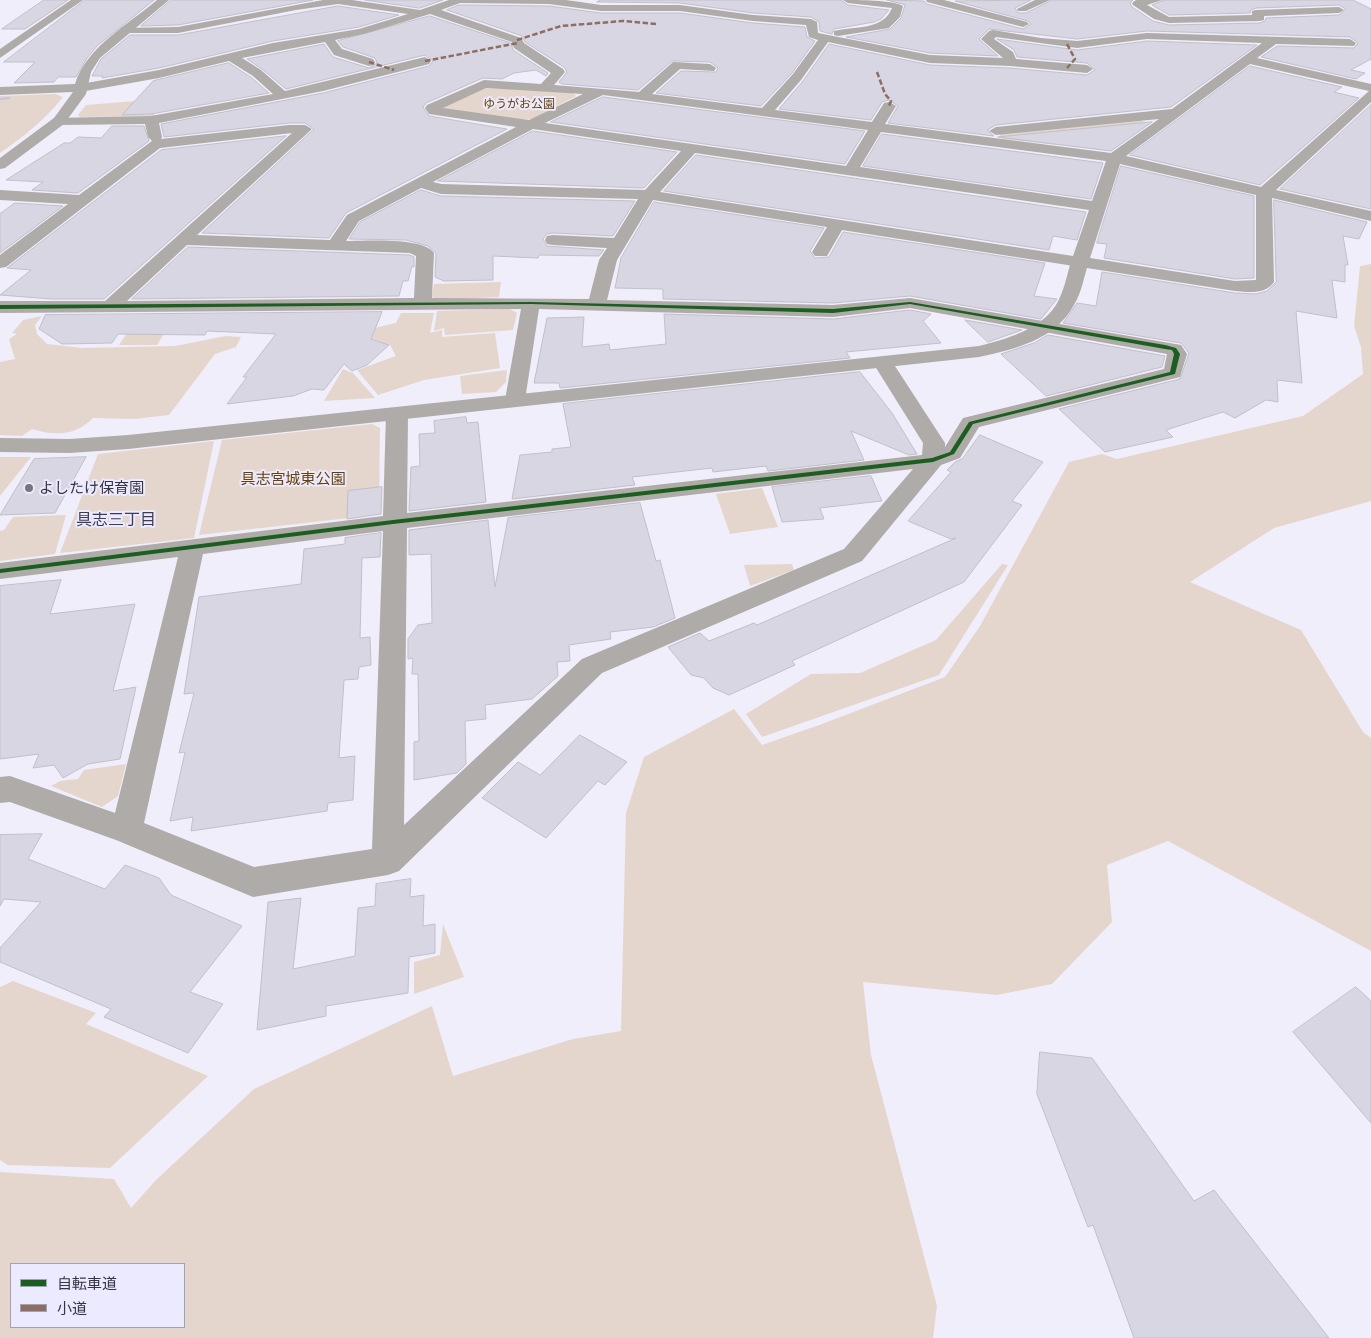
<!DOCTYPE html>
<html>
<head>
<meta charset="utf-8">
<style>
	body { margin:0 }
	#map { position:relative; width:1371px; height:1338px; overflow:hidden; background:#f0eefa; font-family:Inter,"Noto Sans JP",sans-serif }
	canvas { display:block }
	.legend { position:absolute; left:10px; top:1263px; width:175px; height:65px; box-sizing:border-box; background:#eceafe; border:1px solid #a3a1b2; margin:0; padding:6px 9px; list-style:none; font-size:15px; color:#363441 }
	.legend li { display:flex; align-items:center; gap:10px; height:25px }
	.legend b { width:25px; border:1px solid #a3a1b2 }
</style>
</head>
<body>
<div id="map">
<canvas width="1371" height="1338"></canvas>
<ul class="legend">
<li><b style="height:6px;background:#1b5e20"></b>自転車道</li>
<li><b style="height:6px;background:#8d6e63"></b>小道</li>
</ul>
</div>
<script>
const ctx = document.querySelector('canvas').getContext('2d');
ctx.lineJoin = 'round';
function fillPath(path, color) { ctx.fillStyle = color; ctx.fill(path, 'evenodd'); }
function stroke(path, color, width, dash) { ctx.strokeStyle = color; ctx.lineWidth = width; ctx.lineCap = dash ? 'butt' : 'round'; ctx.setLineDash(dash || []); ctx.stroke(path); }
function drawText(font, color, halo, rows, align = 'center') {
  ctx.font = font + ' Inter,"Noto Sans JP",sans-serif'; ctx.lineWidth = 4; ctx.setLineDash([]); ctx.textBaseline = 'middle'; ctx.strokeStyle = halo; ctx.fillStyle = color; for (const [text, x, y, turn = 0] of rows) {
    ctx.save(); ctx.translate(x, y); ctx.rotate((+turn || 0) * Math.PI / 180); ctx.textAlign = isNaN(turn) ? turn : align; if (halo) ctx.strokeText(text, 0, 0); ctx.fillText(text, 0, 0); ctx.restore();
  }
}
fillPath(new Path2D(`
	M479 88 572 91 576 96 532 119 518 120 445 110 443 105Z
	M55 94 63 97C45 120 24 136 0 153V96Z
	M147 100 155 116 80 117 78 115 86 105Z
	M1130 117 1145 122 1103 150 1002 139 999 133Z
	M1371 264V501L1274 528 1190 582 1301 630 1363 732 1371 738V951L1168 841 1107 865 1112 922 1052 984 997 995 863 982 871 1055 937 1306 933 1338H0V1172L114 1179 131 1208 156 1180 254 1089 432 1006 453 1076 573 1039 621 1031 626 813 644 757 734 709 762 745 822 724 945 677 980 626 1069 462 1102 454 1117 459 1303 416 1363 374 1361 347 1354 326 1360 266ZM11 1264H184V1327H11Z
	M501 282 499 297 439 300 432 297 434 284Z
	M510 309 517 313 513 330 445 335 444 328 434 331 437 311Z
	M401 313H434L430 333 442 330V337L495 333 500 368 424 380 378 395 357 370 396 356 390 345 370 338 365 330 396 323Z
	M139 315H176L157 345H119Z
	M42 316 35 325 37 334 47 344 82 348 175 346 226 336 241 337 236 347 215 354 169 415 134 419 93 418C76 436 54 436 32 429L22 436 0 435V362L15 359 9 339 17 334 12 333 23 320Z
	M343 369 353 373 375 398 324 401Z
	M507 370 506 382 496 392 462 394 460 376Z
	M372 424 380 428 379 508 367 516 199 535 222 440Z
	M214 441 194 538 60 553 98 454Z
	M0 457H31L0 496Z
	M762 488 778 527 730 534 716 494Z
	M66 515 55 554 0 561V531L4 530 13 517Z
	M792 564 794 570 750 586 744 565Z
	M1002 564 1008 565 939 675 762 737 746 714 811 674 860 673 936 640Z
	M126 764 118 796 102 807 51 786 60 781 78 779 84 770Z
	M443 924 464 977 414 994V962L440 955Z
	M13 981 96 1013 86 1024 208 1076 110 1168 8 1165 0 1160V987Z`), '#e4d6cd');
fillPath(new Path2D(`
	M9 97 11 99 0 100V98Z`), '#c6c2e1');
const building = new Path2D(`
	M44 0H68L25 29H2Z
	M85 0H154L97 46 87 58 76 77H58L54 82 14 83 35 62H4Z
	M171 0H313L178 25 141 26Z
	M365 0H443L420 8Z
	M601 0H841L848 5 889 10 881 19 874 22 834 29 832 34 820 31 819 22 811 17 753 13 680 3 597 2Z
	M887 0 924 1 927 4 1023 29 1031 24 1028 21 955 1 1031 0 1015 8 1018 13H1026L1052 0H1133L1130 3 1132 7 1153 21 1169 25 1260 23 1265 21 1266 18 1339 15 1346 9 1339 5 1256 8 1251 10 1250 13 1169 15 1152 5 1164 0H1353L1371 9V59L1351 70 1365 73 1356 79 1261 57 1277 46 1354 48 1358 43 1350 37 1147 31 1077 39 989 29 979 39 998 56 930 53 846 37 890 29 901 18 905 5Z
	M459 5 549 6 601 13H680L753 23 805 27 807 37 815 41 792 73 761 106 656 93 681 71 716 72 718 68 710 62 672 61 638 90 562 84 559 82 567 72 564 67 525 42 522 36 447 10Z
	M338 6 399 15 359 27 273 41 159 68 102 78 103 76H92L101 59 130 35H178Z
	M430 16 511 43 513 50 548 73 546 76 536 70 514 73 502 79 483 78 426 103 423 107 429 116 507 129 346 213 329 238 202 233 314 129 305 123H289L164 137 161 124 323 93 429 66 433 61 425 55 286 89 262 69 247 59 324 44 333 57 369 68 377 63 375 58 343 47 338 41Z
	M997 39 1077 50 1147 41 1257 45 1171 107 996 125 987 130 994 136 888 123 898 106 889 100 882 102 871 120 779 109 803 81 829 44 930 65 1010 68 1087 75 1095 70 1087 63 1017 57 1014 50Z
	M229 63 252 78 269 93 151 114 122 115 153 81Z
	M1250 66 1342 87 1334 92 1359 98 1260 185 1130 155Z
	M603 97 865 131 845 164 551 122Z
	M1371 105V209L1280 189Z
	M1152 122 1111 151 998 137Z
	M112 126H144L149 141 78 193 32 190 43 182 6 180 64 143H70L78 137 101 138Z
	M533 131 677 152 644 188 438 181Z
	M882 134 1103 163 1091 199 863 166Z
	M286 136 104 299H52L0 295 31 270 7 268 161 150Z
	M696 155 1086 212 1077 240 1053 236 1049 250 664 191Z
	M1121 166 1254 196V278L1235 279 1104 258 1107 244 1097 243Z
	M421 190 441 196 635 201 613 236 553 233 547 234 543 239 547 246 604 250 599 256 539 255 538 258 493 256V280L444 281 435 277 436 253 428 246 406 240 349 239 360 222Z
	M1274 200 1367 222 1359 239 1343 236 1348 265H1345V282L1332 280 1337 318 1296 311 1302 383 1277 380 1278 402 1266 400 1235 418 1223 412 1166 430 1173 437 1105 452 1059 409 1180 379 1189 353 1181 343 1063 323 1077 303 1096 306 1102 272 1235 293 1256 294 1267 291 1276 282Z
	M654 202 824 228 810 251 815 258 829 257 843 232 1045 263 1034 296 1057 299 1041 319 910 296 833 303 663 299V289L615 288 621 258Z
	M15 203 63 206 0 253V214Z
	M188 247 410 255 414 257V267L412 266 408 281H403L399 296 132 299Z
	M910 310 931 314 923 321 941 343 846 352 850 358 560 388 559 383H534L547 318 584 317 582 347 609 344 610 350 666 344 664 314 833 319Z
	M382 312 371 339 389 345 367 365 352 371 344 364 324 390 312 389 293 396 227 404 247 377H243L276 334 207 331 205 335 118 334 112 343 62 344 39 329 45 315Z
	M965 320 1022 330 988 342Z
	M1048 335 1165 356 1162 367 1046 396 1001 354 1034 343Z
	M860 372 892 413 917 454 909 455 851 431 864 460 768 471 766 466 713 472 712 468 632 477 635 485 512 499 520 455 552 452V449L571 447 563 404Z
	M466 417 467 423 478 422 486 502 409 511 411 467 420 466 419 434 435 433 434 421Z
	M980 435 1043 462 1012 501 1022 505 964 582 792 661 795 665 729 695 713 688 704 678 691 675 668 647 700 633 709 641 754 623 757 625 956 538 951 539 908 521 951 472 947 470 955 462 962 459Z
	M86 457 55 513 0 515 34 459Z
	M871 476 882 501 820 508 824 519 782 522 772 487Z
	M382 487 381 514 347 519 348 491Z
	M640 503 656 561 660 560 675 618 653 627 610 632 611 639 569 645 570 661 557 662 558 676 532 699 485 705 486 719 465 721 466 764 457 773 414 780V742L419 741 418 674H412L413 658 408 659V639L418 625 432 623 431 554 409 555V530L488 520 495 587 508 518Z
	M381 533 380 557 362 558 360 638 370 637 371 665 359 667 358 679 344 680 339 758 355 756 353 800 328 803 327 811 191 831 193 817 170 821 185 752 179 753 194 693 184 694 199 597 301 584 304 549 345 544V538Z
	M61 580 50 614 135 604 113 691 136 687 120 759 88 764 63 778 54 765 33 768 39 754 0 759V586Z
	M580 735 627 762 605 785 598 781 546 838 482 798 518 762 540 775Z
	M42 834 28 859 105 889 125 865 159 878 171 895 242 926 190 992 223 1004 188 1053 104 1017 111 1009 0 962V948L41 902 4 899 0 906V835Z
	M411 879 410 897 424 895 423 926 435 924V953L409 957 408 993 326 1006V1016L257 1030 268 902 301 898 293 969 355 956 358 908 375 906 376 884Z
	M1356 987 1371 1001V1123L1293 1032Z
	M1040 1052 1092 1058 1194 1201 1214 1190 1329 1338H1134L1093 1225 1088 1227 1037 1094Z`);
fillPath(building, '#d8d6e2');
stroke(building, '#c0bfca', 1);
fillPath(new Path2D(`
	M71 0H83L0 58V49Z
	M323 0H352L420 10 449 0H566L601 5H680L753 15 811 19 817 22 818 33 930 55 1003 58 981 39 989 31 993 30 1041 38 1077 41 1147 33 1350 39 1356 43 1354 46 1276 44 1257 58 1371 84V102L1276 190 1371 211V221L1272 198 1274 282C1265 295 1249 292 1235 291L842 230 827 256H815L812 252 827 227 653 200 617 260 607 300 833 305 910 298 1181 345 1187 354 1180 377 979 427 960 458 941 465 862 561 602 673 399 871 388 875 253 897 116 840 10 802 0 803V777L10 776 115 813 178 557 0 579V563L383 516 386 414 390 410 397 408 404 410 408 414 407 513 922 455 923 443 873 363 876 359H890L893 363 945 443V447L963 418 1164 369 1167 354 910 308 833 317 539 309 525 400 522 404 515 406 508 404 505 400 521 309 0 313V301H105L292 133 160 148 6 267 0 268V255L68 204 0 200V190L79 195 152 141 148 137 145 124 59 125 54 124 52 121 54 118 151 116 273 94 253 76 229 61 159 78 80 92 74 88 75 85 159 70 273 43 359 29 408 14 338 4 296 10 178 33H126L122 32V28L178 27ZM460 3 549 4 601 11H680L753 21 806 25 809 37 818 40 793 74 762 108 652 94 680 69 714 71 716 68 710 64 673 62 639 92 554 85 565 72 563 69 524 43 521 38 441 10ZM430 14 512 42 514 48 551 73 541 84 484 80 427 105 425 108 429 114 516 127 347 215 330 240 197 235 312 129 305 125H289L161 139 162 137 159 123 323 91 429 64 431 61 425 57 285 91 261 70 242 58 325 42 334 55 369 66 373 65 375 62 373 59 342 49 335 40 364 34ZM996 37 1077 48 1147 39 1262 43 1172 109 996 127 989 131 996 135 1159 119 1111 153 885 124 896 106 889 102 884 103 872 122 775 110 801 80 828 42 930 63 1010 66 1087 73 1093 69 1087 65 1016 59 1013 52 994 39ZM1250 64 1369 91 1261 187 1126 156ZM486 88 583 94 529 120 443 108ZM603 95 868 130 846 166 545 123ZM533 129 681 151 645 190 441 184 433 182ZM881 132 1106 161 1092 201 860 167ZM695 153 1089 210 1073 256 660 192ZM1120 164 1256 195V280L1235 281 1090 258ZM421 188 441 194 638 199 614 238 553 235 547 236 545 240 547 244 553 245 607 248 599 260 589 299 432 298 434 253C423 237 365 241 346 241L359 221ZM187 245 410 253 416 256 414 298 127 301ZM913 469 844 549 582 659 404 825 407 528ZM383 531 372 849 254 867 144 823 203 554Z
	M843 0C857 0 894 0 903 6L900 17 889 28 838 36 834 35V31C854 26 883 31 892 8L848 3Z
	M926 0H944L1027 22 1029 24 1023 27 927 2Z
	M1035 0H1050L1026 11H1018L1017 9Z
	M1136 0H1162L1147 5 1169 17 1252 15V11L1256 10 1339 7 1344 10 1339 13 1264 16V20L1260 21 1169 23 1154 19 1133 5 1132 3Z`), '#afaba8');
fillPath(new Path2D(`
	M157 0H169L100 58 91 72 86 94 64 124 5 168 0 169V158L54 118 73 92 0 95V87L75 84C86 47 129 24 157 0Z
	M1080 256 1086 257 1089 261C1084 276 1082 292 1074 305 1055 340 1015 349 979 357L128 449 70 453 0 452V438L70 439 128 435 979 346C1006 339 1040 330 1056 305 1064 292 1067 275 1071 261L1074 257Z`), '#afaba8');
stroke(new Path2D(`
	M517 40 561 26 623 21 657 24
	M1067 44 1075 59 1067 68
	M425 61 518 43
	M369 62 394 70
	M877 72 885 94 891 101 889 106`), '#8d6e63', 2.5, [5.5, 2.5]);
fillPath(new Path2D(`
	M531 302 833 309 910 302 1165 345 1176 348 1180 354 1175 374 973 424 954 454 933 462 393 524 0 573V569L393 520 932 458 950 452 969 422 1170 372 1174 354 1172 350 1165 349 910 304 833 313 531 304 0 309V305Z`), '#1b5e20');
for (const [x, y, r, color] of [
	[29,488,5,"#777582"]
]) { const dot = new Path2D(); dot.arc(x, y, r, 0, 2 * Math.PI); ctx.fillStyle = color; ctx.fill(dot); stroke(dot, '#eceafe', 2); }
drawText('12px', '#674207', '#eceafe', [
	["ゆうがお公園",519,104]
]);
drawText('15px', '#674207', '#eceafe', [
	["具志宮城東公園",293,479]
]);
drawText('15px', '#363441', '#eceafe', [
	["よしたけ保育園",39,488]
], 'left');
drawText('16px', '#3f3b55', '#eceafe', [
	["具志三丁目",116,520]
]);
</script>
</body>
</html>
